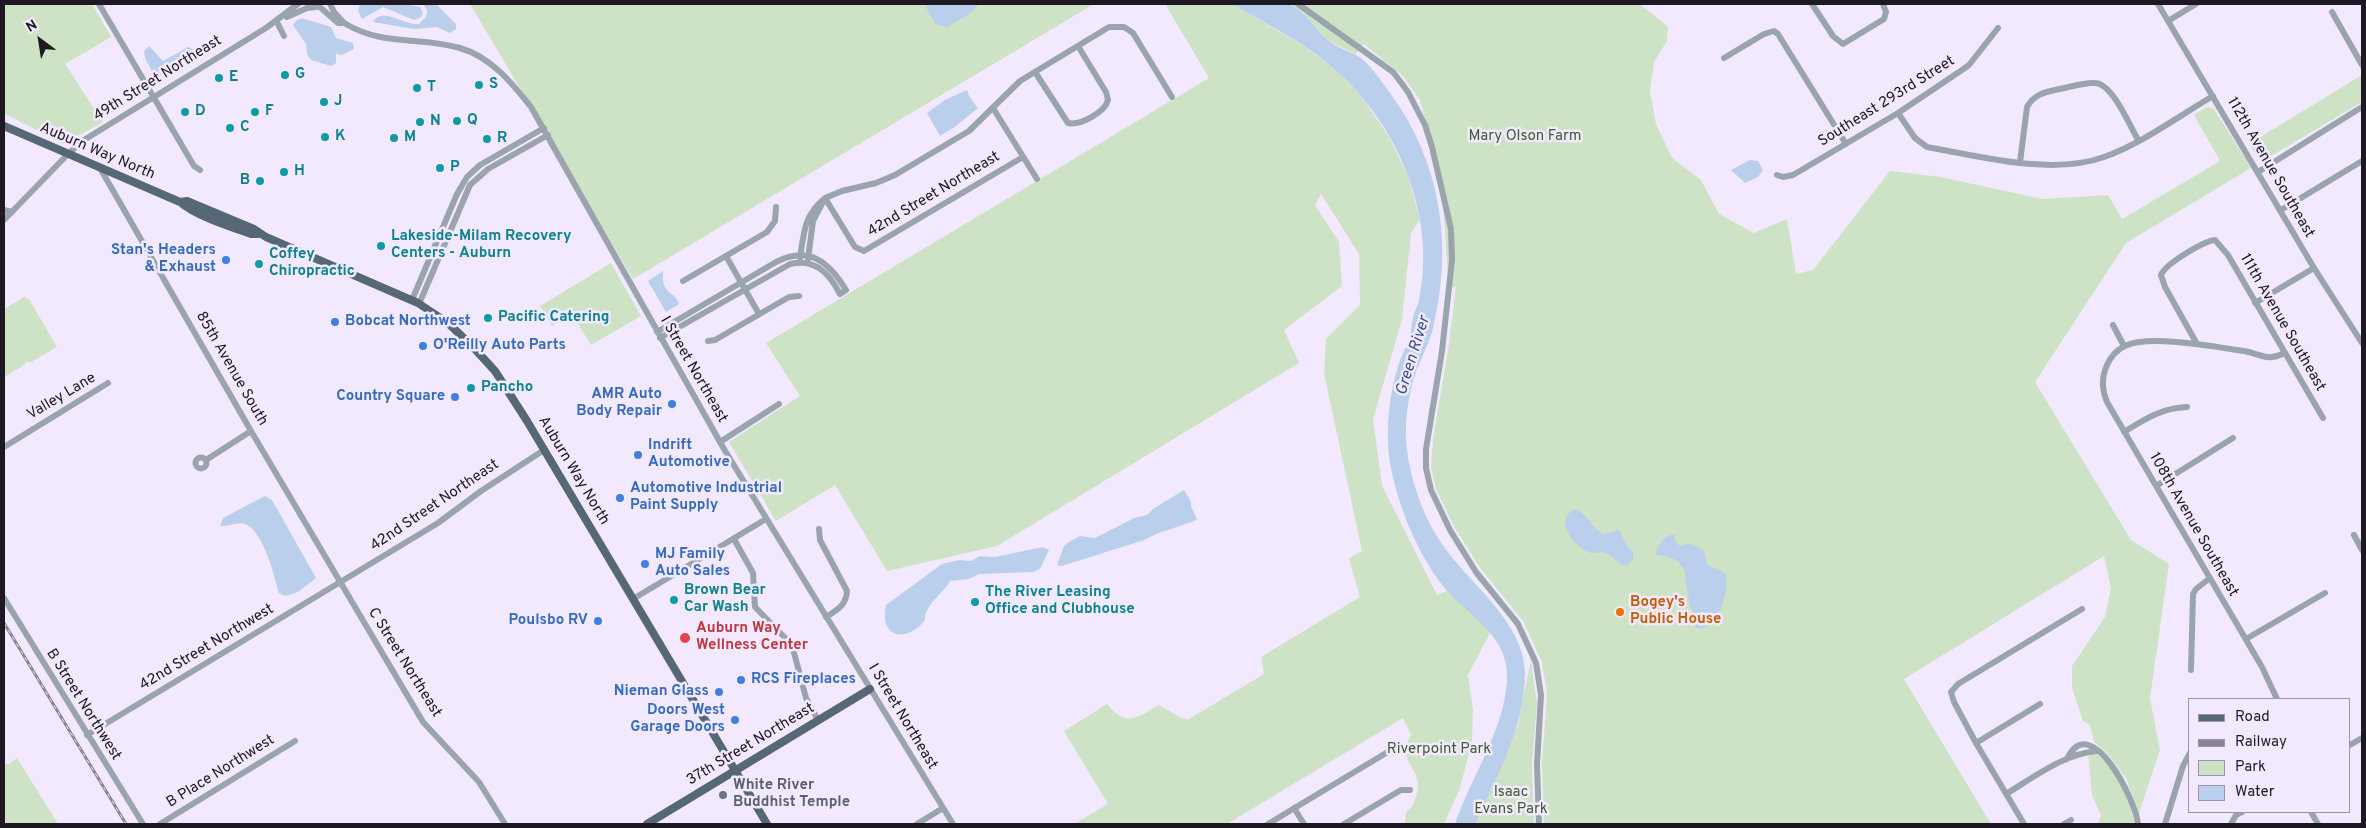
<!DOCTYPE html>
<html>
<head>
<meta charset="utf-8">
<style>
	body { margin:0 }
	#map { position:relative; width:2366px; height:828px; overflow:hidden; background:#f3e9fe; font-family:Overpass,sans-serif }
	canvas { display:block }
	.frame { position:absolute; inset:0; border:5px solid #1d1821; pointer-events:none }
	.legend { position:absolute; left:2188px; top:698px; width:162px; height:115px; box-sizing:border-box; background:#f3e9fe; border:1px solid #9d95a6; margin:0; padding:6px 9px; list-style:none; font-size:15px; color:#1d1821 }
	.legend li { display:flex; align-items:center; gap:10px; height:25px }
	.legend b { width:25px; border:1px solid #9d95a6 }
	.north { position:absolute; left:15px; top:15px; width:50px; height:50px; -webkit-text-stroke:4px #f3e9fe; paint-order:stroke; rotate:329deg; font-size:14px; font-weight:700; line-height:20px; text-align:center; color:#1d1821 }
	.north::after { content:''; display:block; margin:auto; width:18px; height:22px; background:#1d1821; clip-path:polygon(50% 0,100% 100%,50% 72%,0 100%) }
</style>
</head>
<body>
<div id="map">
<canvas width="2366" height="828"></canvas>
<div class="frame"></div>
<ul class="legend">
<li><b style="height:6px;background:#566877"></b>Road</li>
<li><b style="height:6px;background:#8b8392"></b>Railway</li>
<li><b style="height:14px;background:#cee2c5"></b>Park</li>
<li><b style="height:14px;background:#b9cfeb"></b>Water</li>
</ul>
<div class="north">N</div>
</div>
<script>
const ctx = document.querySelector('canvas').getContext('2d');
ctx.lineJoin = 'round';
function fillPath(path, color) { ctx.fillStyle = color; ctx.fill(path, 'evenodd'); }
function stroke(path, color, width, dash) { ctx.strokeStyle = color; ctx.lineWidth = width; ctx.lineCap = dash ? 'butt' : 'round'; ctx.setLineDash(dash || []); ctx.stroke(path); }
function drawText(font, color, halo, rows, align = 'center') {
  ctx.font = font + ' Overpass,sans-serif'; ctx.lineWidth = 5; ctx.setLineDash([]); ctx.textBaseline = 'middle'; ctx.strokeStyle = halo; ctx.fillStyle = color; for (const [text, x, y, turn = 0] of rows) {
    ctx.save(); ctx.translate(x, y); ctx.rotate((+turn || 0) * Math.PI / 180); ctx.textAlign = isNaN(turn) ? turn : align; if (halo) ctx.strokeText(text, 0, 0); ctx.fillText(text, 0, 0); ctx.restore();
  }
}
fillPath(new Path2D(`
	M4 4H92L111 37 65 64 103 122 63 144 4 113Z
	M470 4H1094L633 279Z
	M1165 4H1232L1301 44 1335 69 1361 96 1389 137 1408 176 1420 220 1411 233 1402 320 1373 419 1382 486 1437 595 1447 591 1491 631 1468 675 1473 710 1472 741 1460 788 1444 824H1405L1406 812C1412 808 1413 805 1415 799 1425 776 1408 769 1404 748L1411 735 1403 718 1227 824H1074L1108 804 1064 731 1107 704C1127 728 1136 718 1159 705L1183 719H1189L1264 674 1261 657 1360 597 1349 558 1362 551 1324 373 1326 339 1360 305 1359 254 1321 194 1315 205 1339 242 1342 286 1284 330 1299 363 997 546 887 571 835 485 776 521 729 442 800 396 766 343 1209 78Z
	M1287 4H1640L1668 27 1667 41 1654 62 1650 91 1656 124 1672 158 1701 180 1719 214 1754 233 1787 219 1796 274 1813 270 1890 171 1941 177 2042 199 2108 195 2122 219 2220 161 2194 115 2207 107 2214 109 2251 168 2126 243 2035 382 2131 540 2169 564 2150 698 2160 750 2139 813 2126 778 2107 753 2094 742 2090 725 2083 721 2072 688V666L2105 617 2111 588 2104 556 1904 679 1991 824H1544L1542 764 1547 694 1542 662 1523 621 1481 569 1455 528 1436 489 1431 467 1433 438 1448 351 1456 286 1449 290 1442 188 1420 100 1403 76 1364 44 1355 54 1329 41 1307 19Z
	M2362 75V102L2261 162 2249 144Z
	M611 263 641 316 591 345 572 314 552 326 540 306Z
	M24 297 29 299 57 347 31 362H25L26 364 4 377V309Z
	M1531 660 1537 704 1532 765 1534 824H1476L1518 724Z
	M2088 753C2112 752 2131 805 2135 824H2098L2101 815 2092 795Z
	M17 758 58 824H4V764H9Z`), '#cee2c5');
fillPath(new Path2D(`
	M360 4H405L420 7 423 13 421 17 414 20 383 7 362 19 358 11Z
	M423 4H436L456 24V29L450 33 437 27 414 29 373 22C382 6 405 26 419 24L426 17 427 10Z
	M924 4H979L971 13 947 27 936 24Z
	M1232 4C1245 4 1276 1 1287 4 1305 9 1319 36 1335 45 1344 51 1354 52 1362 59 1373 68 1381 81 1390 93 1440 161 1453 242 1434 323 1431 340 1423 354 1417 369 1407 397 1403 429 1408 457 1413 487 1425 520 1442 544 1469 584 1526 623 1525 675 1524 729 1496 776 1476 824H1455C1471 777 1504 731 1507 680 1510 631 1461 614 1437 578 1414 545 1397 502 1390 463 1385 430 1389 395 1399 363 1402 354 1407 346 1410 337 1412 331 1411 324 1413 318 1414 312 1418 306 1419 300 1437 215 1397 123 1333 68 1304 42 1266 24 1232 4Z
	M302 18 331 27 336 38 353 43 354 49 342 55 336 54V63L331 66 311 60 307 54 306 44 293 25 297 20Z
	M149 46 163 61 188 47 192 49 194 54 188 60 157 77 154 76C151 67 144 60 144 51Z
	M967 90 969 96 978 108 956 126 940 136 927 113 945 100Z
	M1750 160 1758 161 1763 170 1758 177 1745 183 1731 170Z
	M663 271C661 296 675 290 679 304L666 312 648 281Z
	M1184 490 1191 502V506L1197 520 1156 534 1144 540 1062 566 1057 565 1064 546 1069 542 1080 536 1095 538 1134 518 1147 515 1153 509Z
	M265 496 272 500 316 578 298 592 286 596 279 593C274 575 264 534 247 525 239 520 229 527 220 526L223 518Z
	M1574 509C1592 516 1589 527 1604 534L1619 530 1628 548 1633 551V560L1627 565H1622C1616 562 1613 556 1607 553 1600 550 1594 555 1588 552 1573 545 1554 521 1574 509Z
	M1670 535H1675V542L1680 546 1690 543 1704 551 1707 564 1726 574C1728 594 1721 620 1703 629L1696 628 1692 614 1693 610 1690 607 1684 568C1678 560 1668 555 1657 555L1655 552 1662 541Z
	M1043 547 1049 550 1040 569 1033 572 979 574 969 579 950 581C943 594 924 605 925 620 906 644 879 638 886 605L942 564 959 560 971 561 980 556 995 557Z`), '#b9cfeb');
stroke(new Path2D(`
	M99 4 194 166 200 170
	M1298 4 1393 72 1408 92 1425 125 1432 147 1451 229 1452 260 1442 351 1426 449V468L1431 490 1450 530 1476 572 1518 624 1536 663 1541 695 1537 764 1539 824
	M1812 4 1833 36 1843 44 1884 19 1886 12 1883 4
	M2158 4 2314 268 2362 343
	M321 8 338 23H344L334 12 330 4
	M2332 12 2362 65
	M287 17 307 8 317 7
	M2168 21 2196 4
	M277 22 284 36
	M344 23C384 47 419 36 460 48 491 57 512 83 531 107L724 449 953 824
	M1724 58 1764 34 1774 31 1778 34 1846 144
	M1035 72 1068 123C1080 126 1105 112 1108 100L1106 92 1078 46
	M993 108 1037 179
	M1898 113 1915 138 1927 147C1980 156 2051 176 2104 157 2141 144 2179 116 2213 96
	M1023 157 864 251 855 247 825 198 842 191 876 183 895 175 969 131 1020 81 1109 27H1124L1133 33 1172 97
	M2020 162 2027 107C2035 93 2046 92 2060 89 2071 87 2084 82 2095 83 2112 83 2130 126 2138 140
	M100 168 251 431 423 722 479 782 505 824
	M2258 172 2362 107
	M1777 175 1783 177 1793 175 1898 113 1959 72 1969 65 1998 28
	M4 210 12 212
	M2281 210 2362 161
	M4 220 68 154 84 140 266 28 298 4
	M726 256 759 314
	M800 258C804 232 804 215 825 198L813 221 808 259
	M683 281 767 232 775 221 776 207
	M412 300 457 194 467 177 480 165 544 128
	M2255 303 2314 268
	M419 304 470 185 488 169 548 135
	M2113 325 2124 346
	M657 332 776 262C809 245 829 262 846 290L840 294C829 273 815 258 790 264L660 338
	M708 341 715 340 789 297 799 296
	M2197 344 2165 287 2161 275C2165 264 2204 241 2215 240L2228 255 2323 418
	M2124 432C2145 419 2161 408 2187 407
	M720 442 779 404
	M4 447 108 383
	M195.5 463a5.5 5.5 0 1 1 11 0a5.5 5.5 0 1 1-11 0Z
	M206 460 251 431
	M2156 486 2233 438
	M819 529 820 540 847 591C846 606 837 610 826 617
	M2354 535 2362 550
	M734 539 753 573 755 607 792 645 806 698 818 720
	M4 598 143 824
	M633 599 766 519
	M2246 639 2325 593
	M2191 670 2193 594 2196 589 2210 578
	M2277 699 2262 667 2107 402C2102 390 2101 378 2107 365 2110 358 2117 349 2125 346 2149 334 2216 347 2244 351 2261 354 2267 362 2284 353
	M87 735 438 523 481 491 544 450
	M1976 743 2040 704
	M2350 745 2362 738
	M2067 759C2091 709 2136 801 2138 824
	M2006 794C2034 777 2065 753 2098 751
	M1294 808 1304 824
	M2311 812 2318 824
	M160 824 295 741
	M917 824 943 808
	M1268 824 1391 750H1402
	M1344 824 1401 790H1410
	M2024 824 1976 743 1954 702 1951 692 1958 684 2082 609
	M2064 824 2071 820
	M2165 824 2183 766 2190 753
	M2231 824 2236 815 2242 812`), '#9aa4ad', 6);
stroke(new Path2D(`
	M4 126 180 202C196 216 231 227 251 234H258
	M180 202 187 201 254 229 266 237 418 303 448 323 473 347 495 371 527 421 767 824
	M647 824 870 689`), '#566877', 8);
const rail = new Path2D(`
	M4 623 126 824`);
stroke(rail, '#8b8392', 3);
stroke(rail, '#f3e9fe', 1, [4]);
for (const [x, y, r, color] of [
	[285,75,5,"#0f9aa8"],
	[219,78,5,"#0f9aa8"],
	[479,85,5,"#0f9aa8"],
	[417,88,5,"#0f9aa8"],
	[324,102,5,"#0f9aa8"],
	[185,112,5,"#0f9aa8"],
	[255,112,5,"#0f9aa8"],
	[457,121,5,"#0f9aa8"],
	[420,122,5,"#0f9aa8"],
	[230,128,5,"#0f9aa8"],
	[325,137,5,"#0f9aa8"],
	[394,138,5,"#0f9aa8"],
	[487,139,5,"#0f9aa8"],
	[440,168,5,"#0f9aa8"],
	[284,172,5,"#0f9aa8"],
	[260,181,5,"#0f9aa8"],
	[381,246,5,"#0f9aa8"],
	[226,260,5,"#3f7fe0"],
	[259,264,5,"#0f9aa8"],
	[488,318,5,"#0f9aa8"],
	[335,322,5,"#3f7fe0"],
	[423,346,5,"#3f7fe0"],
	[471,388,5,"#0f9aa8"],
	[455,397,5,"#3f7fe0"],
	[672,404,5,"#3f7fe0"],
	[638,455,5,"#3f7fe0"],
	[620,498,5,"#3f7fe0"],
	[645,564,5,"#3f7fe0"],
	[674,600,5,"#0f9aa8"],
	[975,602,5,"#0f9aa8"],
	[1620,612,5,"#e8710a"],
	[598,621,5,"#3f7fe0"],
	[685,638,6,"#e0444e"],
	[741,680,5,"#3f7fe0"],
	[719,692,5,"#3f7fe0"],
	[735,720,5,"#3f7fe0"],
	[723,795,5,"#6b7280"]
]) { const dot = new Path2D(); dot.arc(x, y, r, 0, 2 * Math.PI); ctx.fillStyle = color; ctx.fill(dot); stroke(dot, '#f3e9fe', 2); }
drawText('bold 15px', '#0d838f', '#f3e9fe', [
	["G",295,75],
	["E",229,78],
	["S",489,85],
	["T",427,88],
	["J",334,102],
	["D",195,112],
	["F",265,112],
	["Q",467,121],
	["N",430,122],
	["C",240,128],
	["K",335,137],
	["M",404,138],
	["R",497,139],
	["P",450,168],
	["H",294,172],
	["B",250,181,"right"],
	["Lakeside-Milam Recovery",391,237],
	["Centers - Auburn",391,254],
	["Coffey",269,255],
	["Chiropractic",269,272],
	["Pacific Catering",498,318],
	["Pancho",481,388],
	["Brown Bear",684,591],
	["Car Wash",684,608],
	["The River Leasing",985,593],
	["Office and Clubhouse",985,610]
], 'left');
drawText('15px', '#1d1821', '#f3e9fe', [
	["49th Street Northeast",158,79,-32],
	["Southeast 293rd Street",1887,102,-32],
	["Auburn Way North",97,152,23],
	["112th Avenue Southeast",2270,168,60],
	["42nd Street Northeast",934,195,-31],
	["111th Avenue Southeast",2282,323,60],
	["85th Avenue South",231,369,60],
	["I Street Northeast",693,370,60],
	["Valley Lane",62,397,-31],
	["Auburn Way North",573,471,59],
	["42nd Street Northeast",435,506,-34],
	["108th Avenue Southeast",2193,525,60],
	["42nd Street Northwest",207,648,-31],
	["C Street Northeast",404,663,58],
	["B Street Northwest",83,705,58],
	["I Street Northeast",902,717,59],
	["37th Street Northeast",751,745,-31],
	["B Place Northwest",221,772,-32]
]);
drawText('15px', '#3e5c2f', '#f3e9fe', [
	["Mary Olson Farm",1525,137],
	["Riverpoint Park",1439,750],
	["Isaac",1511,793],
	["Evans Park",1511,810]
]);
drawText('bold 15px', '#366cbe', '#f3e9fe', [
	["Stan's Headers",216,251],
	["& Exhaust",216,268],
	["Bobcat Northwest",345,322,"left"],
	["O'Reilly Auto Parts",433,346,"left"],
	["AMR Auto",662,395],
	["Body Repair",662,412],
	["Country Square",445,397],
	["Indrift",648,446,"left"],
	["Automotive",648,463,"left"],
	["Automotive Industrial",630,489,"left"],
	["Paint Supply",630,506,"left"],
	["MJ Family",655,555,"left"],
	["Auto Sales",655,572,"left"],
	["Poulsbo RV",588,621],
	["RCS Fireplaces",751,680,"left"],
	["Nieman Glass",709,692],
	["Doors West",725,711],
	["Garage Doors",725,728]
], 'right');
drawText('bold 15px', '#c56008', '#f3e9fe', [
	["Bogey's",1630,603],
	["Public House",1630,620]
], 'left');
drawText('bold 15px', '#be3a42', '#f3e9fe', [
	["Auburn Way",696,629],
	["Wellness Center",696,646]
], 'left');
drawText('bold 15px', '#5b616d', '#f3e9fe', [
	["White River",733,786],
	["Buddhist Temple",733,803]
], 'left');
drawText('italic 16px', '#34537c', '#f3e9fe', [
	["Green River",1414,356,-73]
]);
</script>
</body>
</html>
